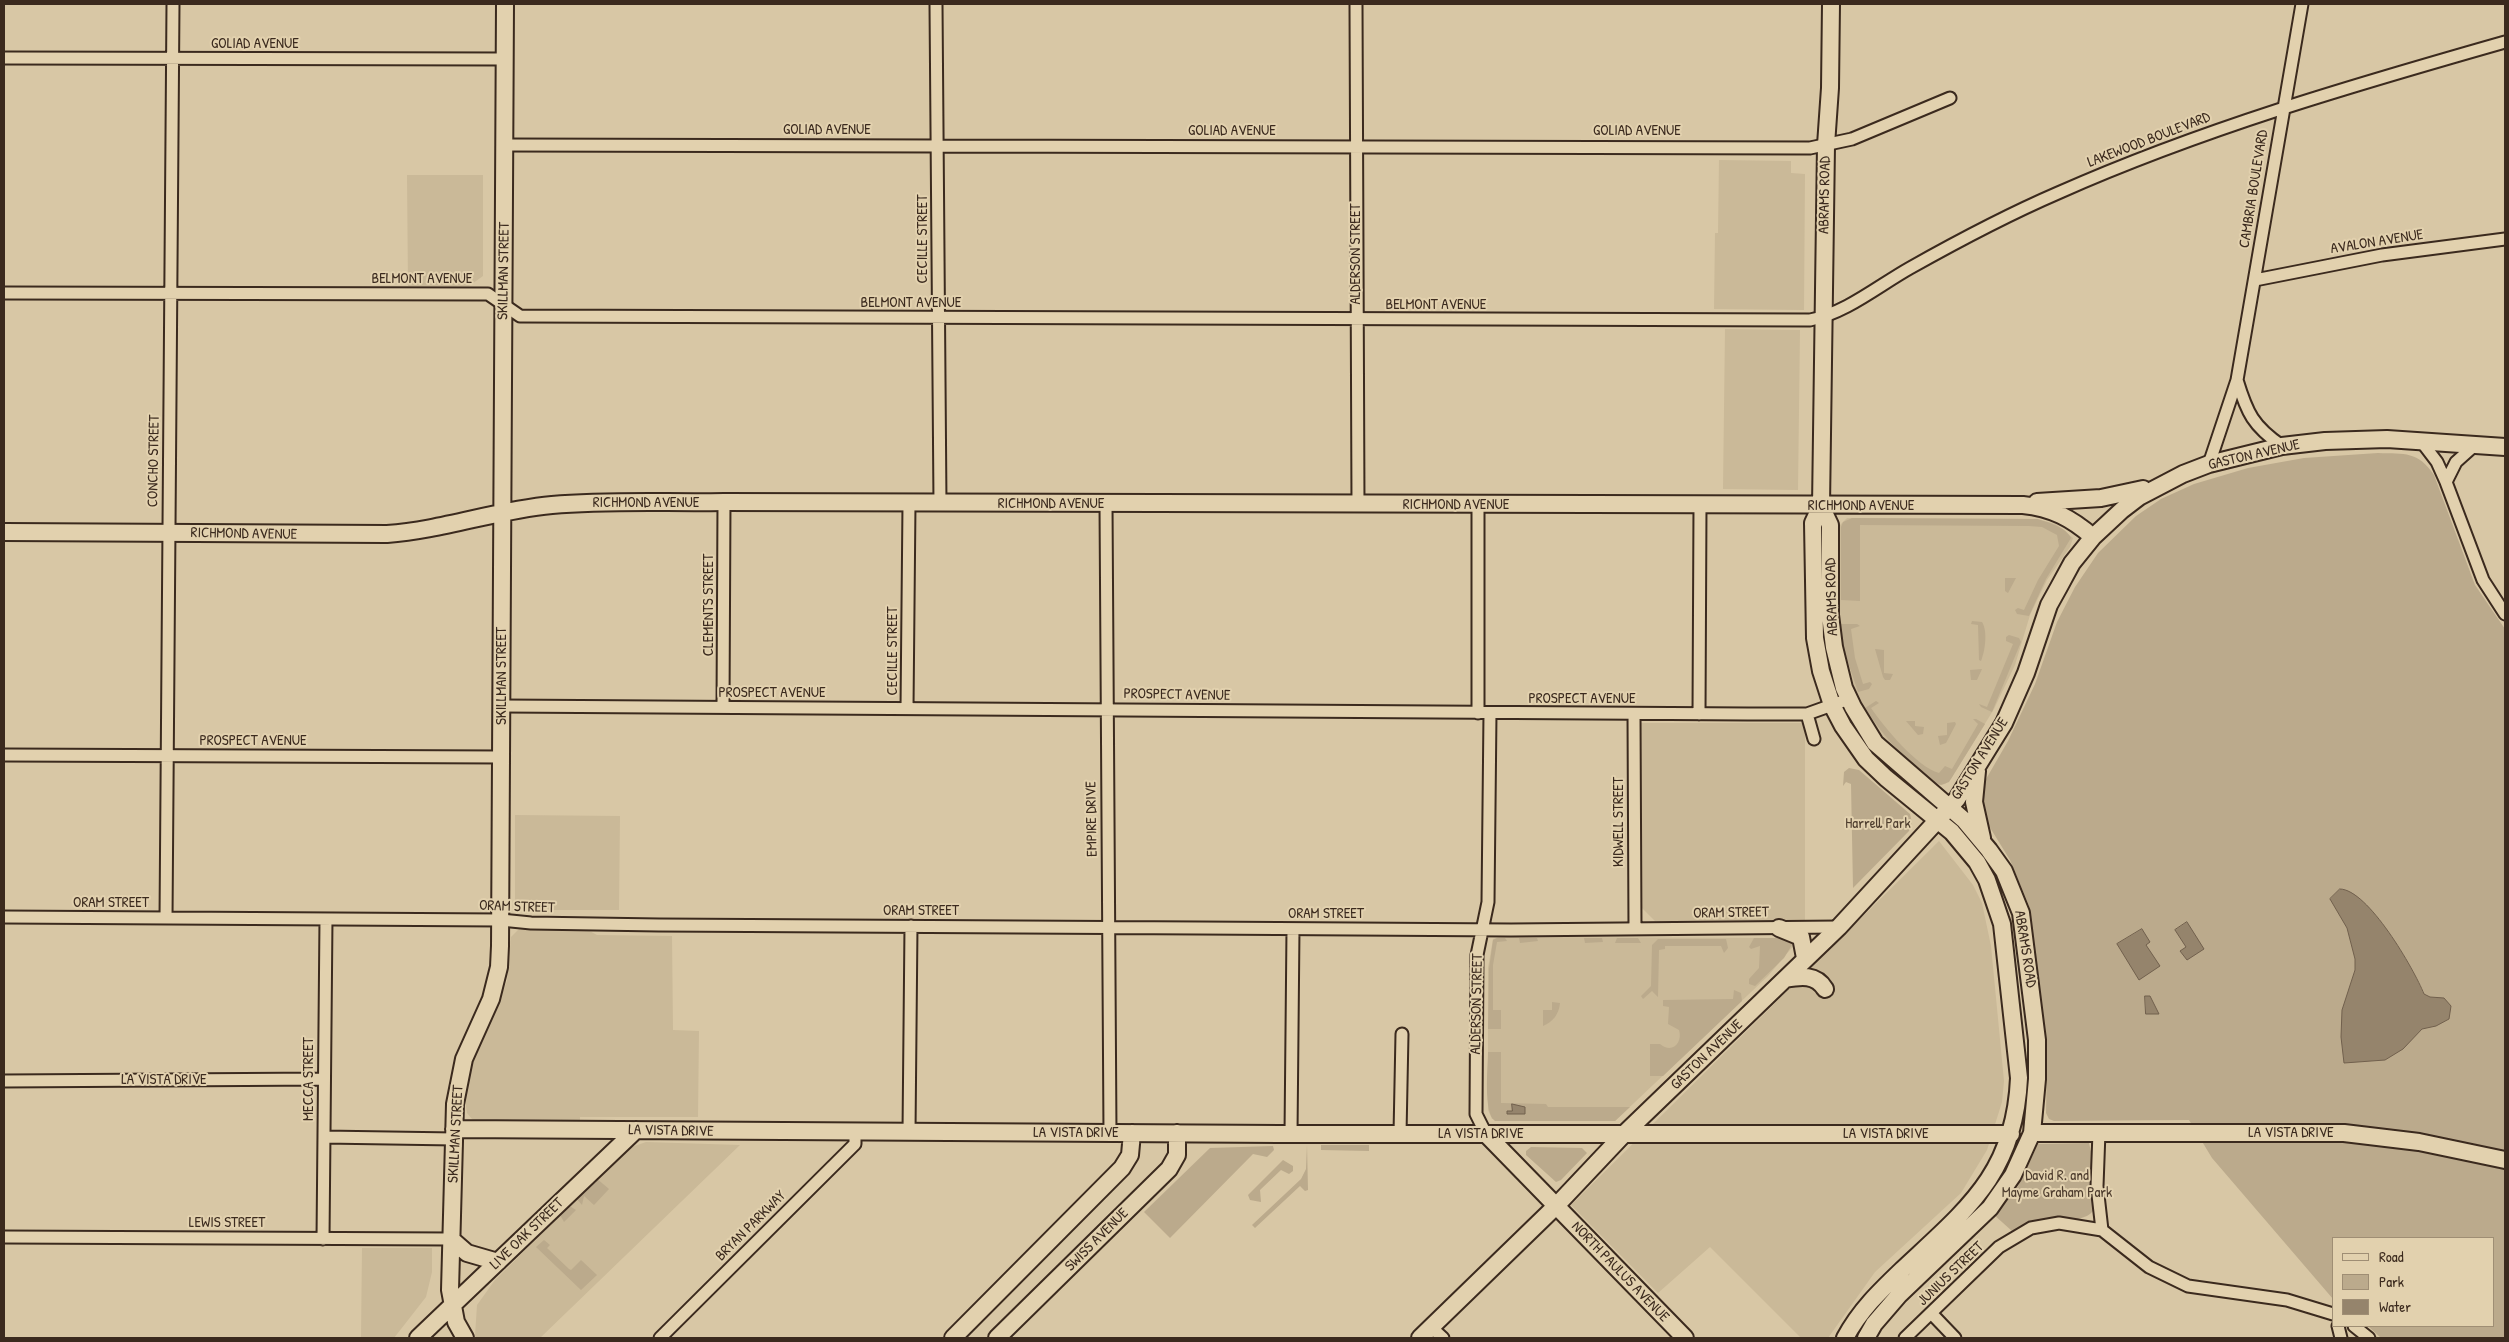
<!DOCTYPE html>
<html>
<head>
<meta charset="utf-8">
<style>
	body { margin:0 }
	#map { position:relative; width:2509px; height:1342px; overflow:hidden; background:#d8c7a5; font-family:"Patrick Hand",sans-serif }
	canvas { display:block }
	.frame { position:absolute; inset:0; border:5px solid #3b2a1e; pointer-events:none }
	.legend { position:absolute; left:2332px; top:1237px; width:162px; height:90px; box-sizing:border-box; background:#e2d1ae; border:1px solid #9f8e74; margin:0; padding:6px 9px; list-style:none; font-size:15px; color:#3b2a1e }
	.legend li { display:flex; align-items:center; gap:10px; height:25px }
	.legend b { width:25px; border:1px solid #9f8e74 }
</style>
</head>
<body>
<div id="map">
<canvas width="2509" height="1342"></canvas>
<div class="frame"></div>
<ul class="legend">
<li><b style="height:6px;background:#e2d1ae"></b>Road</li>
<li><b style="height:14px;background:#bbaa8c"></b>Park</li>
<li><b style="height:14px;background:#95846c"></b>Water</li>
</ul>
</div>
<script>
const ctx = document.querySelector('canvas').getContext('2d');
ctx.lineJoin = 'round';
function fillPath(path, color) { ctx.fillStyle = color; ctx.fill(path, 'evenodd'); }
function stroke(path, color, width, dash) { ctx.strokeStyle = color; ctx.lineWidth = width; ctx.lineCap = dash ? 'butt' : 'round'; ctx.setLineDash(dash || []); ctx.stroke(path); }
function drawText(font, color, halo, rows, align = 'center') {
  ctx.font = font + ' "Patrick Hand",sans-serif'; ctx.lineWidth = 4; ctx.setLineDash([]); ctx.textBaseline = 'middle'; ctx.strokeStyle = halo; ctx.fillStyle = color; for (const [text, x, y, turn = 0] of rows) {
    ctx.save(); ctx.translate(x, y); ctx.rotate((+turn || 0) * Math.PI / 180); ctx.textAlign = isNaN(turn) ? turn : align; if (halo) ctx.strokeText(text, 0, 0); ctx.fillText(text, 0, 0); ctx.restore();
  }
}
fillPath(new Path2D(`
	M1719 160 1791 161V173L1805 174 1804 310 1714 309 1715 233H1718Z
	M407 175H483V276L469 286H408Z
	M1725 329 1800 330 1798 490 1723 489Z
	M1847 518 2037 519 2056 524 2073 538 2070 547 2047 580 2030 615 2015 665 1994 709 1951 779 1945 784 1939 785 1930 780 1898 754 1883 738 1863 707 1855 689 1843 650 1838 623 1840 525Z
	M1641 723H1805V922L1655 921 1641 907Z
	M515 815 620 816 619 910H518L515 906Z
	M1939 841 1973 885 1982 903 1991 946 2004 1081 2002 1102 1987 1150 1961 1193 1875 1272 1828 1338H1801L1710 1247 1658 1293 1571 1205Z
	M528 928H584L597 935 672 936 673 1030 699 1031 698 1117H580V1122H479L472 1119 467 1113 465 1100 470 1069 507 981 511 937 519 929Z
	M1499 937 1789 938H1792L1795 944 1768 976 1615 1121 1492 1119 1488 1110V968L1493 939Z
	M646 1142 740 1145 540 1338H477L475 1336 477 1305 495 1280 629 1148Z
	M362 1248H432V1272L426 1297 394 1338H361Z`), '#cab998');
fillPath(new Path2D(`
	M2378 453C2405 454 2418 451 2434 475L2475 585 2505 629V1338H2381L2368 1326H2493V1238H2333V1299L2212 1158 2189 1120 2054 1121 2049 1119 2046 1113 2047 1054 2029 906 2010 860 1981 813 1982 786 2008 741 2035 684 2057 622 2075 587 2098 553 2136 516 2161 499 2194 484 2248 468 2304 458Z
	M1852 518 2037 519C2048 522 2066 527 2071 538L2046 579 2029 616 2017 614 2015 610 2018 608 2024 610 2038 580 2059 546 2057 535 2042 527 2029 526 1860 525V601L1841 600V527L1843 522Z
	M2005 578H2016L2008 593 2005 591Z
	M1972 621 1982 622C1988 631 1985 652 1981 661L1979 660 1978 625 1971 624Z
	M1841 624H1857L1860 626 1851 629 1855 658 1863 684 1870 682 1872 684 1869 689 1858 692 1843 647Z
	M2009 635 2019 638 2021 642 1992 712 1981 707 1979 704 1987 707 2013 644 2006 641V637Z
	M1875 649 1884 650V673L1893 674 1890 680H1885L1883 677Z
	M1982 669 1977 680H1971L1970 670Z
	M1876 701 1879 703 1871 708C1884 727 1917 767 1939 773L1945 766 1952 769 1978 724 1973 719H1976L1985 724 1949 782 1941 785C1914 773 1881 733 1865 708Z
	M1906 721H1915V726L1924 727 1923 734 1918 735Z
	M1947 723 1955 722 1956 724 1946 743 1940 745 1938 736 1947 735Z
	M1849 768 1859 770 1910 814 1912 823 1909 831 1853 888 1851 784 1846 782 1843 786 1844 772Z
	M1497 938H1505L1507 941 1497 942 1493 965V1010H1501V1029H1488L1489 969 1493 940Z
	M1519 938H1537L1538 941 1520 943Z
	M1584 938H1602L1603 942 1585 943Z
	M1617 938H1638L1641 943H1615Z
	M1754 938H1787L1793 943 1784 958 1755 986 1749 984V979L1759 968 1760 946 1751 949 1749 947Z
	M1658 939H1726L1728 948 1724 953 1721 946H1665V949L1659 950 1658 997 1652 991 1643 999 1641 996 1651 986 1652 945Z
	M1734 990 1741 993 1742 1001 1663 1076H1650V1044H1660C1672 1054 1683 1043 1679 1030L1668 1024 1669 1007 1663 1006V1000L1733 999Z
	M1552 1002 1560 1003C1559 1014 1553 1022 1543 1026V1010H1552Z
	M1488 1052H1501V1103L1546 1104 1548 1107H1630L1615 1121H1495C1483 1113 1488 1066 1488 1052Z
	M2089 1143 2092 1156 2093 1211C2081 1227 2033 1217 2012 1231L1993 1214 2018 1186 2038 1144Z
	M1307 1145 1308 1190 1305 1191 1300 1186 1255 1228 1252 1225 1301 1179 1306 1169Z
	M1321 1145H1369V1151L1321 1150Z
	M1273 1146 1274 1150 1267 1157 1253 1154 1170 1238 1144 1212 1210 1148Z
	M1531 1147 1582 1148 1587 1153 1561 1180 1556 1182 1526 1155V1151Z
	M1283 1160 1293 1166V1171L1289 1174 1281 1170 1260 1190 1261 1202 1250 1200 1248 1195Z
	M596 1178 609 1189 594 1205 584 1196 582 1205 576 1198Z
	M568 1205 576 1210 564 1222 559 1213Z
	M544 1240 550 1245 547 1248 569 1269 571 1270 581 1260 597 1275 581 1290 536 1247Z`), '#bbaa8c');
const water = new Path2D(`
	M2340 889C2368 889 2414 969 2424 994L2430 997 2444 998 2451 1006 2449 1019 2436 1026 2422 1029 2403 1049 2385 1060 2344 1063 2341 1037 2342 1010 2355 970V959L2347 928 2330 899Z
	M2187 922 2204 949 2187 960 2180 951 2186 947 2175 930Z
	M2142 929 2150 942 2146 945 2160 966 2139 980 2117 944Z
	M2145 996H2150L2159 1014H2146Z
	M1512 1104 1525 1107V1114H1507V1111H1512Z`);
fillPath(water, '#95846c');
stroke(water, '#71604d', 1);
const street = new Path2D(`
	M936 4 940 504
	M1356 4 1358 505
	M4 58 505 59
	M505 145 1810 148 1852 139 1950 98
	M2255 280 2382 255 2505 239
	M4 293 488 294 520 316 1810 320C1846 313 1878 286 1910 268 1958 241 2007 215 2058 193 2202 129 2354 85 2505 42
	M2421 441 2437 462 2446 482 2456 462 2475 445
	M2282 446C2253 426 2247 413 2237 380L2302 4
	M2209 464 2237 380
	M2446 482 2483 580 2505 614
	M1106 504 1110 1133
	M1478 506V713
	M502 706 1748 714H1807L1849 699
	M723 707 724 502
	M907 708 909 504
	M1634 714 1635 929
	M1699 714 1700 506
	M1807 714 1814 739
	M4 755 502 757
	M4 917 501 920 531 923 659 925 1199 928 1511 930 1839 927
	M166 918 173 4
	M4 1081 324 1079
	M909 1132 911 926
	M2099 1132 2097 1186 2102 1230
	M1291 1134 1293 929
	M1400 1134 1402 1034
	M1486 1134 1476 1114 1477 955 1488 902 1490 713
	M324 1137 455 1139
	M4 1237 451 1239
	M323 1239 326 919
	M1932 1314 1955 1338
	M2338 1326 2341 1338
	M2354 1326 2369 1338
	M1431 1327 1443 1338
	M660 1338 855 1144V1132
	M1905 1338 1999 1247 2031 1228 2059 1223 2102 1230 2149 1267 2188 1286 2287 1300 2333 1314`);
const secondary = new Path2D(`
	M1831 4 1830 88 1826 145 1821 506 1813 523 1815 638 1821 671 1832 705 1843 726 1866 759 1886 778 1952 832 1977 862 1987 880 2002 924 2019 1078C2015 1173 1967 1209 1903 1269 1880 1291 1860 1310 1845 1338
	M2037 502 2101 498 2143 489
	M1821 506 1830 525V615L1834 647 1844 688 1853 707 1875 743 1964 820 1989 850 2004 871 2021 913 2037 1040V1079L2032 1133 2013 1175 1990 1208 1899 1295 1874 1324 1866 1338
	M4 532 387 534C443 530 496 510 552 505 609 500 667 503 724 502L2023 505C2052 508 2071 518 2093 537
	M1977 771 1974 802 1982 838
	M1779 928 1801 937 1805 958
	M1785 979C1801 976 1816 974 1825 989
	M454 1129 1279 1134H2011
	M2032 1133H2344L2419 1142 2505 1160
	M1486 1134 1685 1338
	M451 1239 467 1253 498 1262
	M418 1338 636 1130
	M465 1338 456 1322 450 1290 455 1104 464 1059 491 999 499 967 500 946 505 4
	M953 1338 1122 1168 1130 1155 1132 1133
	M997 1338 1169 1169 1177 1155V1133
	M1420 1338 1556 1206 1624 1134 1839 927 1957 799 2004 723 2026 673 2049 605 2059 587 2072 563 2093 537 2122 510 2139 497 2183 474 2209 464 2282 446 2325 441 2387 439 2505 447`);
stroke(street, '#3b2a1e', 15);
stroke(secondary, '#3b2a1e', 20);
stroke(street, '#e2d1ae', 11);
stroke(secondary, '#e2d1ae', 16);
drawText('15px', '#3b2a1e', '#e2d1ae', [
	["GOLIAD AVENUE",255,44],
	["GOLIAD AVENUE",827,130],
	["GOLIAD AVENUE",1232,131],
	["GOLIAD AVENUE",1637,131],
	["LAKEWOOD BOULEVARD",2149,140,-21],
	["CAMBRIA BOULEVARD",2254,189,-81],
	["ABRAMS ROAD",1825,195,-89],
	["CECILLE STREET",923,239,-90],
	["AVALON AVENUE",2377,242,-9],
	["ALDERSON STREET",1356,254,-90],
	["SKILLMAN STREET",504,271,-89],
	["BELMONT AVENUE",422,279],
	["BELMONT AVENUE",911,303],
	["BELMONT AVENUE",1436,305],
	["GASTON AVENUE",2254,455,-13],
	["CONCHO STREET",154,461,-89],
	["RICHMOND AVENUE",646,503],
	["RICHMOND AVENUE",1051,504],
	["RICHMOND AVENUE",1456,505],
	["RICHMOND AVENUE",1861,506],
	["RICHMOND AVENUE",244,534,1],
	["ABRAMS ROAD",1832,597,-92],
	["CLEMENTS STREET",709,605,-90],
	["CECILLE STREET",893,651,-90],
	["SKILLMAN STREET",502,676,-90],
	["PROSPECT AVENUE",772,693],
	["PROSPECT AVENUE",1177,695,1],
	["PROSPECT AVENUE",1582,699],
	["PROSPECT AVENUE",253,741],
	["GASTON AVENUE",1980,759,-58],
	["EMPIRE DRIVE",1092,819,-91],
	["KIDWELL STREET",1619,822,-90],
	["ORAM STREET",111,903],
	["ORAM STREET",517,907,2],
	["ORAM STREET",921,911],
	["ORAM STREET",1731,913,-1],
	["ORAM STREET",1326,914],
	["ABRAMS ROAD",2025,949,81],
	["ALDERSON STREET",1477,1004,-89],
	["GASTON AVENUE",1707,1055,-44],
	["MECCA STREET",309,1079,-90],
	["LA VISTA DRIVE",164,1080],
	["LA VISTA DRIVE",671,1131,1],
	["LA VISTA DRIVE",1076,1133],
	["LA VISTA DRIVE",2291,1133],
	["SKILLMAN STREET",456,1134,-87],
	["LA VISTA DRIVE",1481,1134],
	["LA VISTA DRIVE",1886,1134],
	["LEWIS STREET",227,1223],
	["BRYAN PARKWAY",751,1226,-45],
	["LIVE OAK STREET",527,1234,-44],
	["SWISS AVENUE",1097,1240,-45],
	["NORTH PAULUS AVENUE",1620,1272,46],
	["JUNIUS STREET",1951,1274,-44]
]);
drawText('15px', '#4e3d2e', '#e2d1ae', [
	["Harrell Park",1878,824],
	["David R. and",2057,1176],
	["Mayme Graham Park",2057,1193]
]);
</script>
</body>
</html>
